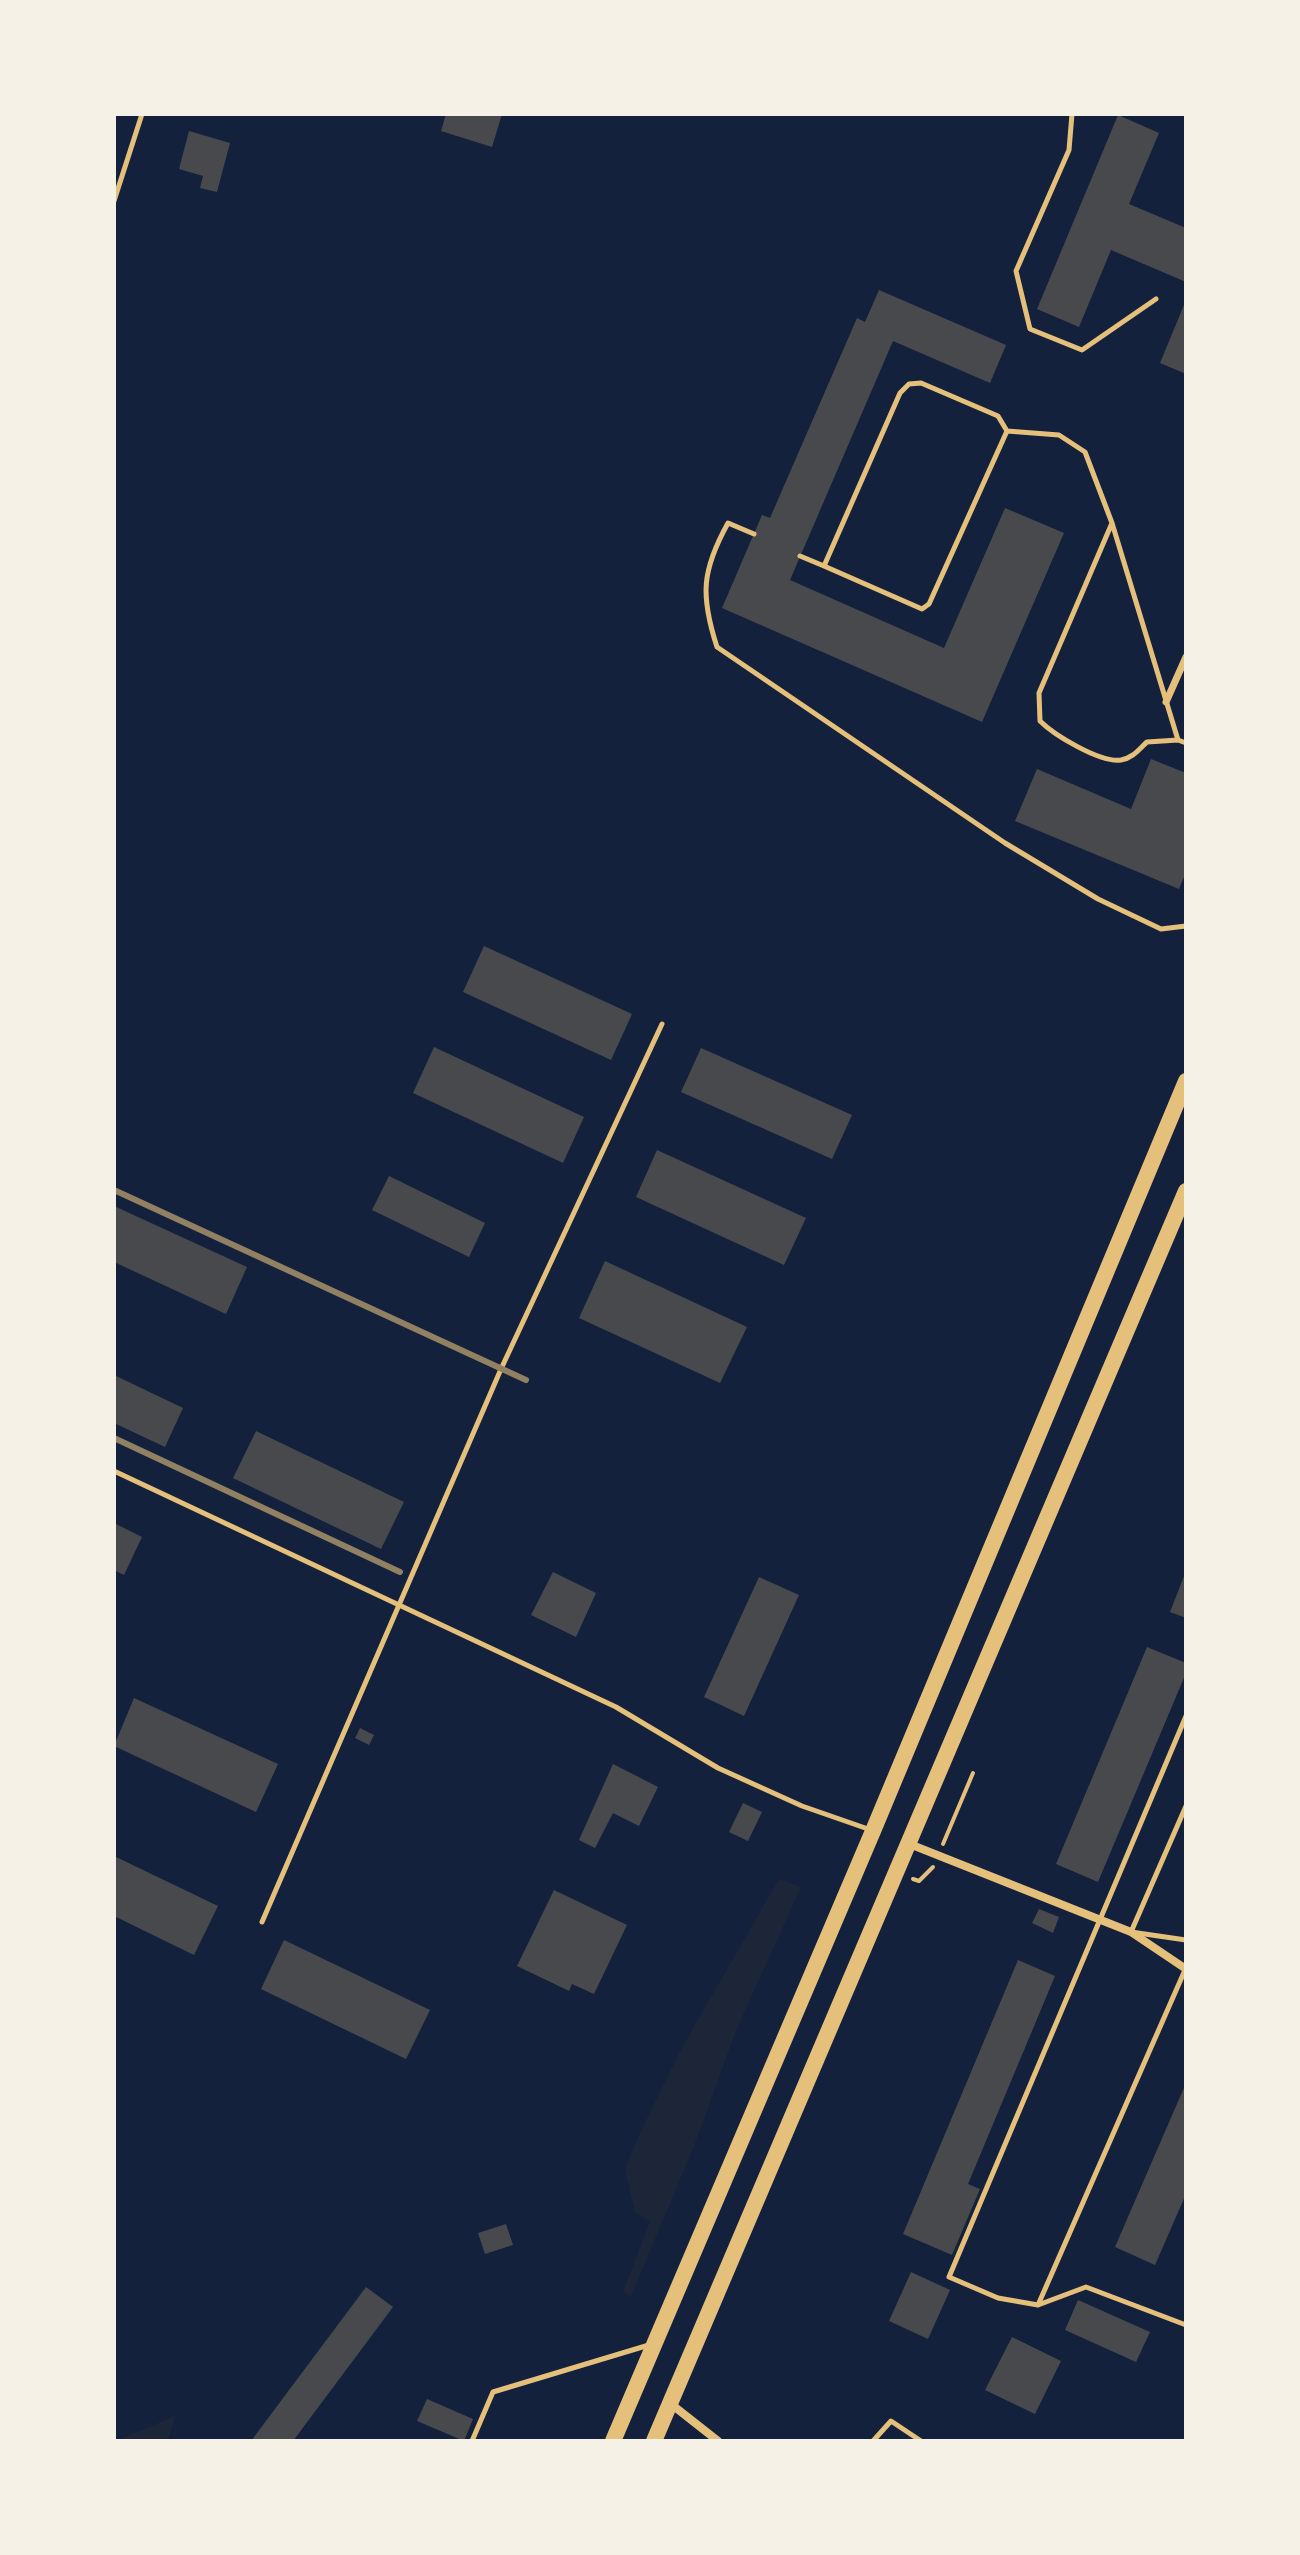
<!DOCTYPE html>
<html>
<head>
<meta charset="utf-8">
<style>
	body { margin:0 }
	#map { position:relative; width:1300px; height:2555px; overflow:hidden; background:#14213d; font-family:Commissioner,sans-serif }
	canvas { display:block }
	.frame { position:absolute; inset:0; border:116px solid #f6f1e7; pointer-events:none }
</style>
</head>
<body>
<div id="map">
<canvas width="1300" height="2555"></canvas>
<div class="frame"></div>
</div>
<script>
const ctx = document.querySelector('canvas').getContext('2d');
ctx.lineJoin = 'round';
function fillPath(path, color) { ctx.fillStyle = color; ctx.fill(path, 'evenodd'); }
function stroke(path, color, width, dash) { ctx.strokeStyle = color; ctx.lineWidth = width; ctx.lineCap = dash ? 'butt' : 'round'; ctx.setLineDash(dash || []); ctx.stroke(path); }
fillPath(new Path2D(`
	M779 1879 801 1887 735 2033 693 2149 631 2296 623 2292 650 2221 635 2213 625 2169 638 2137 680 2051Z
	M175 2416 168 2441H116Z`), '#1d2539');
fillPath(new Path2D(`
	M446 114H502L492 147 441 131Z
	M1118 115 1159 133 1129 204 1186 228V282L1111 250 1079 327 1037 309Z
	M189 131 230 143 217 192 200 188 203 176 179 169Z
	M879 290 1006 345 990 383 893 341 790 580 944 648 1005 508 1064 533 982 722 722 608 762 515 770 518 857 318 865 322Z
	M1186 300V374L1160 363Z
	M1151 759 1186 773V872L1179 889 1015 821 1037 769 1131 809Z
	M484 946 632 1014 611 1060 463 992Z
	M434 1047 584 1117 563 1163 413 1093Z
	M701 1048 852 1115 832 1159 681 1092Z
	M657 1150 806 1218 784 1265 636 1197Z
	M389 1176 485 1223 469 1257 372 1210Z
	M114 1206 247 1267 226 1314 114 1262Z
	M605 1261 747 1327 720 1383 579 1318Z
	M114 1375 183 1408 165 1447 114 1423Z
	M256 1431 404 1502 381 1549 233 1478Z
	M114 1523 142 1537 124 1575 114 1570Z
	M1186 1571V1618L1170 1612Z
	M553 1572 596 1593 576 1637 531 1615Z
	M759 1577 799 1595 744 1716 704 1697Z
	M1147 1647 1186 1663V1673L1098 1882 1056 1864Z
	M134 1698 278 1764 256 1812 114 1746Z
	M360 1728 374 1735 369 1745 355 1738Z
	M613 1764 658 1787 639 1826 613 1813 595 1848 579 1840Z
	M743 1803 762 1812 748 1841 729 1832Z
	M114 1856 218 1906 194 1955 114 1916Z
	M554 1890 627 1925 594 1994 572 1984 569 1991 517 1966Z
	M1039 1909 1059 1917 1053 1933 1032 1923Z
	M284 1940 430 2010 406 2059 261 1989Z
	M1018 1960 1055 1976 968 2184 980 2189 952 2255 903 2234Z
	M1186 2083V2194L1155 2265 1115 2247Z
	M506 2224 513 2245 485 2254 478 2233Z
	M911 2272 950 2290 928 2339 889 2321Z
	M366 2287 393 2307 293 2441H251Z
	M1078 2300 1150 2332 1136 2362 1065 2330Z
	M1012 2337 1061 2361 1035 2414 985 2390Z
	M427 2399 473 2419 464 2441 417 2421Z`), '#48494c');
stroke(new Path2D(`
	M943 1844 973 1773
	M913 1879 919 1881 933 1867`), '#e5c07b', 4);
stroke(new Path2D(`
	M1072 114 1069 150 1016 271 1030 329 1082 350 1156 299
	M114 201 142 114
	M1007 431 998 416 921 383 909 384 900 393 824 566 922 609 929 604 1007 431 1059 435 1085 452 1112 523 1039 693 1040 721C1054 735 1100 763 1121 760 1133 758 1139 749 1147 742L1178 740 1186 743
	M1112 523 1178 740
	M754 534 728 523C702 570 700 595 717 647L1005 843 1098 899 1161 929 1186 926
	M800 556 824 566
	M114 1471 616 1707 718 1768 802 1806 871 1830
	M1186 1716 949 2277 998 2298 1038 2305 1086 2287 1186 2325
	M1186 1806 1131 1932 1186 1940
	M262 1922 501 1369 662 1024
	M1038 2305 1185 1970
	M472 2441 493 2392 649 2345
	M873 2441 891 2421 921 2441`), '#e5c07b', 5);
stroke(new Path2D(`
	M1166 702 1186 657`), '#e5c07b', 7);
stroke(new Path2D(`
	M907 1843 1131 1932 1186 1969
	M671 2404 718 2441`), '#e5c07b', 8);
stroke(new Path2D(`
	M613 2441 873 1831 1186 1081
	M654 2441 1186 1191`), '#e5c07b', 16);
stroke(new Path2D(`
	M114 1190 526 1380
	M114 1438 400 1572`), '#918062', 6);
</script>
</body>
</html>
